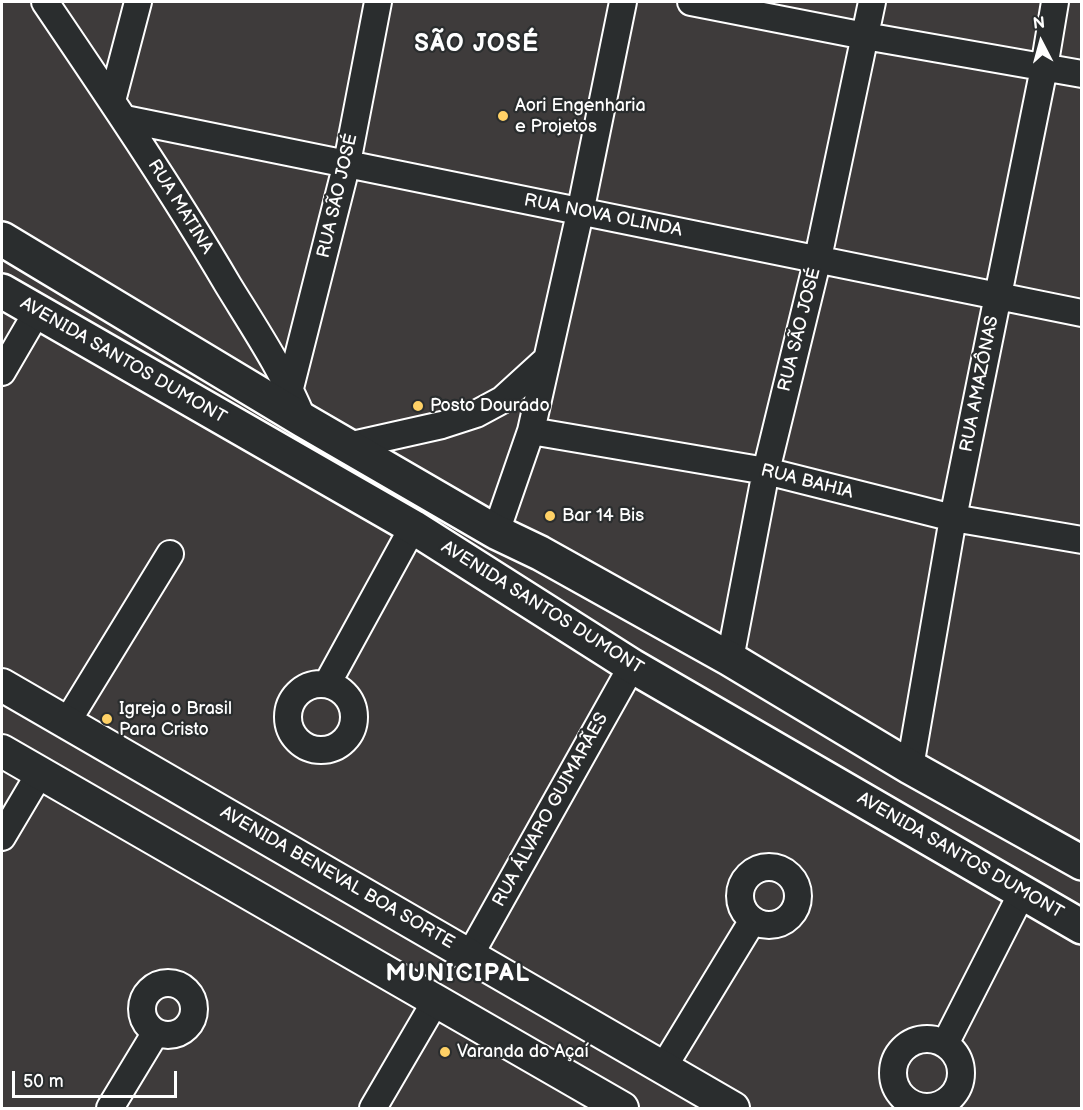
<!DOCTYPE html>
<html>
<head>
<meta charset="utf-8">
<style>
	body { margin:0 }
	#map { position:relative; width:1083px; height:1110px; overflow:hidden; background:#3e3b3b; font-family:"Balsamiq Sans",sans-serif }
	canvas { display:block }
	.frame { position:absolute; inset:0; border:3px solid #fff; pointer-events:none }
	.north { position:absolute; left:1011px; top:12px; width:60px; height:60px; -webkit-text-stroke:4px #2a2d2e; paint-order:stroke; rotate:354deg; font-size:16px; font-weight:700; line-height:24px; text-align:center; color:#fff }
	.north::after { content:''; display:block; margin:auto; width:21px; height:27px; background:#fff; clip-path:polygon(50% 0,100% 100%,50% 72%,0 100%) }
	.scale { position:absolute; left:12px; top:1071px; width:165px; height:27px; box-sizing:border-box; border:3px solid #fff; border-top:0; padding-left:8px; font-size:18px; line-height:21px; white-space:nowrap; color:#fff; -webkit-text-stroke:4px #2a2d2e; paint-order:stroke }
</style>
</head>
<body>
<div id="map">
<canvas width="1083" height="1110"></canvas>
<div class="frame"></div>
<div class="north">N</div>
<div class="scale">50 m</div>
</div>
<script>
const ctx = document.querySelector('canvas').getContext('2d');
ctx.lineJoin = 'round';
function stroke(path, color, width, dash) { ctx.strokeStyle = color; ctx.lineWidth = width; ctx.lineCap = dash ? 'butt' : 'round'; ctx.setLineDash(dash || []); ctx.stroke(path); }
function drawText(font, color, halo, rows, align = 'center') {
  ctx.font = font + ' "Balsamiq Sans",sans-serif'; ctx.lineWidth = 4.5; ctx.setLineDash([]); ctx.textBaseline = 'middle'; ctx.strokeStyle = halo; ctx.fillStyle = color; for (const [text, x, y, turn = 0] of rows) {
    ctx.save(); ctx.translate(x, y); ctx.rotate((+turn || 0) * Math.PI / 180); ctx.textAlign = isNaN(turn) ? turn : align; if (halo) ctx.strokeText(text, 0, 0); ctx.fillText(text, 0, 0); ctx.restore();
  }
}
const minor = new Path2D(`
	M45 2C108 95 171 188 228 285 255 329 284 372 303 420
	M691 2 865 36 1082 74
	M112 101 138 2
	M125 119 1082 313
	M2 372 37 312
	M290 388 347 163 378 2
	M531 431 766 471 953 518 1082 540
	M348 446 442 425 476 414 502 400 547 359
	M496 532 531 431 580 213 623 2
	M730 659 766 471 818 258 872 2
	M288 717a33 33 0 1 1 66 0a33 33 0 1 1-66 0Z
	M327 684 413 527
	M67 722 170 554
	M910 767 953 518 1044 68 1055 2
	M2 837 40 773
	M740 896a29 29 0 1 1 58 0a29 29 0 1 1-58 0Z
	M470 955 632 666
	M142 1009a26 26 0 1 1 52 0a26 26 0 1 1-52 0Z
	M893 1073a34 34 0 1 1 68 0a34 34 0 1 1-68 0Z
	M945 1044 1022 893
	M663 1068 753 920
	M110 1108 156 1032
	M373 1108 435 1002`);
const tertiary = new Path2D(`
	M2 685 733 1108
	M2 751 622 1108`);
const secondary = new Path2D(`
	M2 239 303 420 496 532 540 553 730 659 910 767 1082 863
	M2 291 413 527 632 666 1082 927`);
stroke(minor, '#fff', 30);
stroke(tertiary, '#fff', 36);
stroke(secondary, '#fff', 38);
stroke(minor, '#2a2d2e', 26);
stroke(tertiary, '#2a2d2e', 32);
stroke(secondary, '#2a2d2e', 33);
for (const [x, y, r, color] of [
	[503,116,6,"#ffd166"],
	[418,406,6,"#ffd166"],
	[550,516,6,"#ffd166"],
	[107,719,6,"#ffd166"],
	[445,1052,6,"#ffd166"]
]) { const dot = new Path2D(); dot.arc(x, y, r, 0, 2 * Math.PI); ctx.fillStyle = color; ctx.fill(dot); stroke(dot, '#2a2d2e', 2); }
drawText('18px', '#fff', '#2a2d2e', [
	["Aori Engenharia",515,106],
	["e Projetos",515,127],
	["Posto Dourado",430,406],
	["Bar 14 Bis",562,516],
	["Igreja o Brasil",119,709],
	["Para Cristo",119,730],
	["Varanda do Açaí",457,1052]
], 'left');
drawText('18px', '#fff', '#2a2d2e', [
	["RUA SÃO JOSÉ",338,196,-77],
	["RUA MATINA",180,207,58],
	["RUA NOVA OLINDA",603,216,11],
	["RUA SÃO JOSÉ",800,330,-76],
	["AVENIDA SANTOS DUMONT",123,361,30],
	["RUA AMAZÔNAS",980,384,-79],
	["RUA BAHIA",807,482,14],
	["AVENIDA SANTOS DUMONT",542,608,32],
	["RUA ÁLVARO GUIMARÃES",551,810,-61],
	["AVENIDA SANTOS DUMONT",960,856,30],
	["AVENIDA BENEVAL BOA SORTE",337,878,30]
]);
ctx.letterSpacing = '1.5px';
drawText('bold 24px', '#fff', '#2a2d2e', [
	["SÃO JOSÉ",477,45],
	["MUNICIPAL",458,975]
]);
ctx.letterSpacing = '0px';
</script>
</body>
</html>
